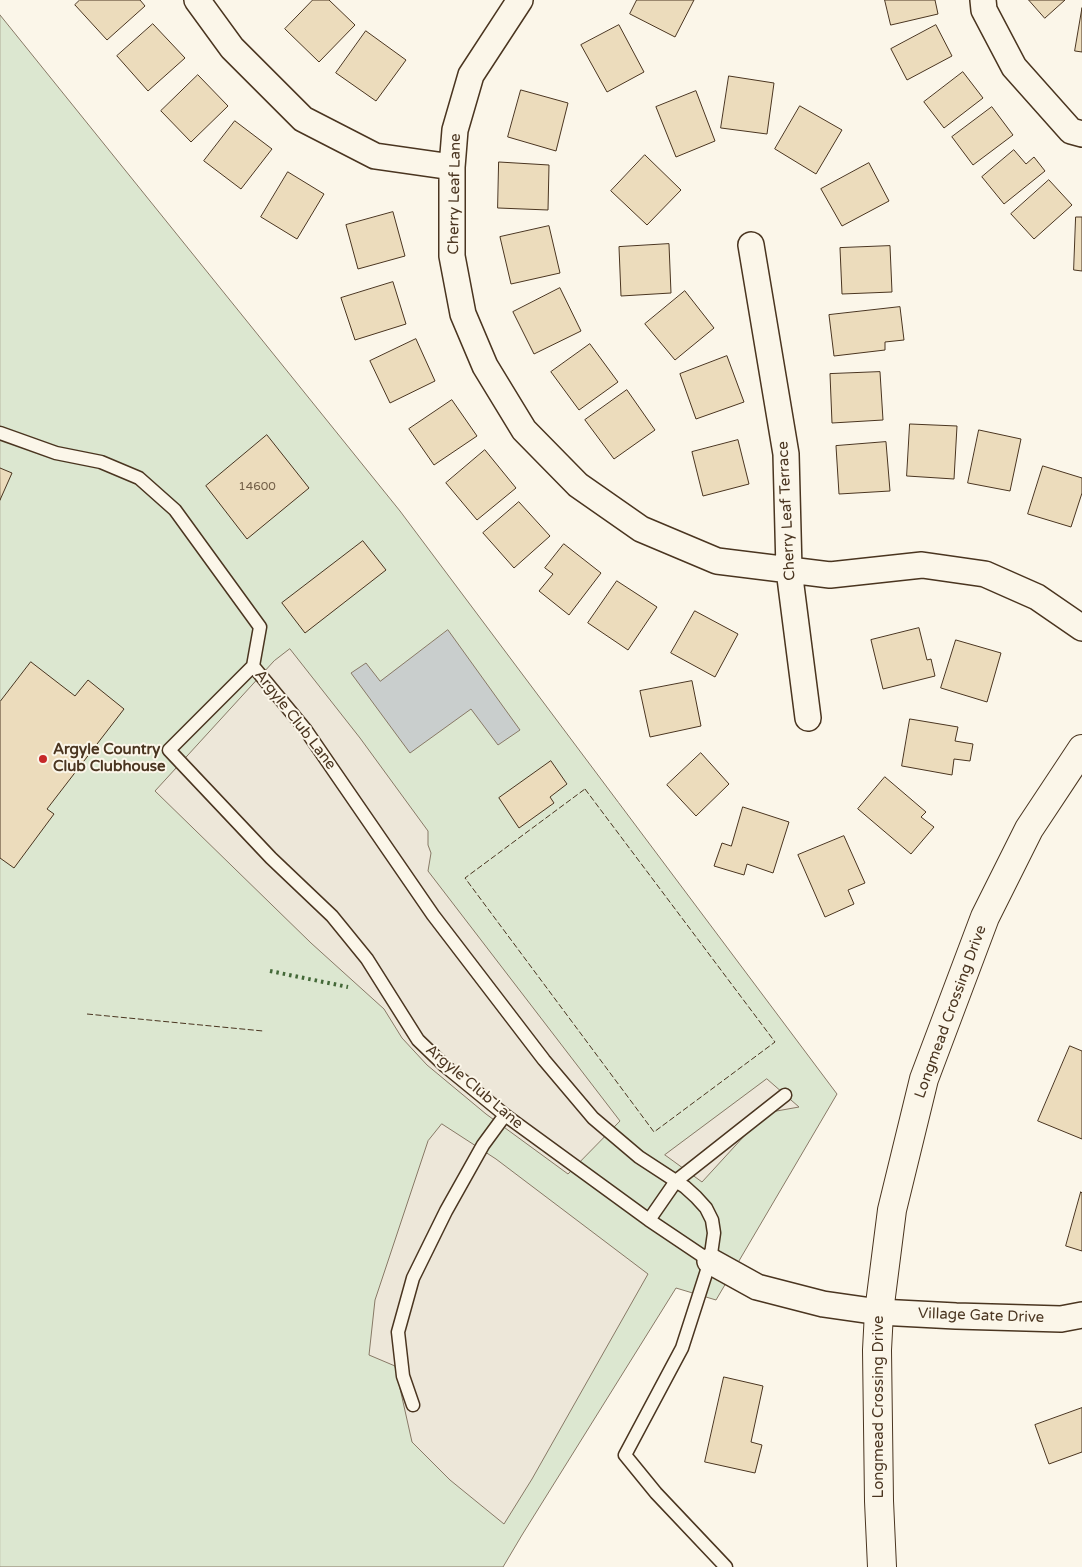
<!DOCTYPE html>
<html>
<head>
<meta charset="utf-8">
<style>
	body { margin:0 }
	canvas { display:block; background:#fbf6e9 }
</style>
</head>
<body>
<canvas width="1082" height="1567"></canvas>
<script>
const ctx = document.querySelector('canvas').getContext('2d');
ctx.lineJoin = 'round';
function fillPath(path, color) { ctx.fillStyle = color; ctx.fill(path, 'evenodd'); }
function stroke(path, color, width, dash) { ctx.strokeStyle = color; ctx.lineWidth = width; ctx.lineCap = dash ? 'butt' : 'round'; ctx.setLineDash(dash || []); ctx.stroke(path); }
function drawText(font, color, halo, rows, align = 'center') {
  ctx.font = font + ' "Varela Round",sans-serif'; ctx.lineWidth = 4; ctx.setLineDash([]); ctx.textBaseline = 'middle'; ctx.strokeStyle = halo; ctx.fillStyle = color; for (const [text, x, y, turn = 0] of rows) {
    ctx.save(); ctx.translate(x, y); ctx.rotate((+turn || 0) * Math.PI / 180); ctx.textAlign = isNaN(turn) ? turn : align; if (halo) ctx.strokeText(text, 0, 0); ctx.fillText(text, 0, 0); ctx.restore();
  }
}
const green = new Path2D(`
	M0 15 400 511 837 1094 716 1300 676 1288 522 1535 503 1567H0Z`);
fillPath(green, '#dce7d0');
stroke(green, '#887966', 1);
const parking = new Path2D(`
	M290 649 360 738 428 831V845L431 853 428 871 620 1121 568 1174 486 1114 427 1065 402 1038 384 1009 311 943 155 791 274 661Z
	M767 1079 799 1107 771 1112 746 1134 702 1182 665 1155Z
	M442 1124 496 1159 648 1274 532 1479 504 1524 450 1480 412 1442 395 1366 369 1355 375 1300 428 1141Z`);
fillPath(parking, '#ede7d9');
stroke(parking, '#887966', 1);
const water = new Path2D(`
	M448 630 520 730 498 745 471 709 410 753 351 673 366 663 380 681Z`);
fillPath(water, '#c9cecd');
stroke(water, '#887966', 1);
const building = new Path2D(`
	M80 0H140L145 6 107 40 75 5Z
	M313 0H329L355 25 319 62 285 29Z
	M637 0H694L675 37 630 14Z
	M885 0H935L938 14 891 25Z
	M1029 0H1065L1045 18Z
	M1082 8V52L1075 51Z
	M153 24 185 58 148 91 117 56Z
	M619 25 644 72 607 92 581 45Z
	M936 25 952 56 907 80 891 49Z
	M366 31 406 60 376 101 336 73Z
	M963 72 983 98 944 128 924 102Z
	M198 75 228 106 191 142 161 111Z
	M729 76 774 83 767 134 721 128Z
	M521 90 568 103 556 151 508 137Z
	M696 91 715 141 676 157 656 107Z
	M800 106 842 130 816 174 775 149Z
	M992 107 1013 135 973 165 952 137Z
	M235 121 272 149 241 189 204 161Z
	M1014 150 1026 164 1034 157 1045 171 1004 204 982 177Z
	M645 155 681 190 647 225 611 191Z
	M499 162 549 165 548 210 498 208Z
	M869 163 889 201 842 226 821 189Z
	M288 172 324 194 297 239 261 217Z
	M1049 180 1072 205 1034 239 1011 214Z
	M393 212 405 256 358 269 346 225Z
	M1076 217H1082V271L1074 270Z
	M549 226 560 273 511 284 500 237Z
	M669 244 671 293 621 296 619 247Z
	M890 246 892 292 842 294 840 248Z
	M393 282 406 324 355 340 341 298Z
	M560 288 581 331 534 354 513 312Z
	M685 291 714 328 675 360 645 324Z
	M900 307 904 340 885 342V350L834 356 829 315Z
	M416 339 435 381 390 403 370 361Z
	M590 344 618 382 579 410 551 372Z
	M727 356 744 402 696 419 680 374Z
	M880 372 883 420 832 423 830 374Z
	M627 390 655 430 614 459 585 420Z
	M452 400 477 436 434 465 409 429Z
	M910 424 957 426 954 479 907 476Z
	M979 430 1021 439 1010 491 968 483Z
	M267 435 309 488 247 539 206 486Z
	M738 440 749 484 703 496 692 452Z
	M886 442 890 491 839 494 836 446Z
	M485 450 516 488 477 520 446 483Z
	M1043 466 1082 478V493L1071 527 1028 514Z
	M0 468 12 473 0 500Z
	M519 502 550 536 514 568 483 533Z
	M363 541 386 570 305 633 282 603Z
	M564 544 601 573 569 615 539 591 553 574 545 568Z
	M617 581 657 607 628 650 588 623Z
	M695 611 738 634 715 677 671 653Z
	M919 628 927 660 931 659 935 676 883 689 871 640Z
	M956 640 1001 653 987 702 941 688Z
	M31 662 75 696 88 680 124 709 47 809 54 814 14 868 0 858V702Z
	M692 681 701 726 650 737 640 691Z
	M910 719 958 727 955 741 973 744 970 761 954 759 952 775 902 766Z
	M701 753 729 784 696 816 667 785Z
	M551 761 567 784 550 797 554 803 519 828 499 798Z
	M885 777 926 812 921 817 934 827 911 854 858 809Z
	M743 807 789 822 773 873 747 864 744 875 714 866 722 843 731 846Z
	M844 836 865 883 848 890 854 904 825 917 798 855Z
	M1070 1046 1082 1051V1139L1038 1121Z
	M1081 1192 1082 1193V1251L1066 1246Z
	M724 1377 763 1386 751 1442 762 1445 755 1473 705 1462Z
	M1082 1408V1452L1049 1464 1035 1425Z`);
fillPath(building, '#ecdcbc');
stroke(building, '#4a3520', 1);
const lane = new Path2D(`
	M0 433 56 453 101 462 139 478 175 510 260 627 253 666
	M649 1220 676 1181 785 1095
	M710 1261 649 1220 505 1115 445 1066 418 1040 367 959 332 916 271 858 169 750 253 666 305 729 433 915 544 1060 593 1118 639 1157 685 1187 696 1197 706 1208 712 1220 714 1233 710 1261 682 1348 625 1455 656 1493 726 1567
	M413 1405 403 1376 398 1332 413 1278 446 1211 483 1145 505 1115`);
const street = new Path2D(`
	M197 0 232 48 303 119 375 156 452 167
	M520 0 471 75 455 130 452 167V256L463 314 485 366 524 430 578 485 641 529 717 561 830 575 922 565 985 574 1037 597 1082 628
	M983 0 984 10 1014 67 1071 131 1082 134
	M751 245 786 454 789 570 808 718
	M710 1261 757 1287 823 1304 879 1312 956 1316 1061 1319 1082 1315`);
const secondary = new Path2D(`
	M882 1567 879 1501 877 1350 879 1312 892 1210 924 1079 985 917 1029 829 1082 749`);
stroke(lane, '#4a3520', 15);
stroke(street, '#4a3520', 28);
stroke(secondary, '#4a3520', 30);
stroke(lane, '#fbf6e9', 12);
stroke(street, '#fbf6e9', 25);
stroke(secondary, '#fbf6e9', 28);
stroke(new Path2D(`
	M270 971 348 987`), '#436837', 4, [2.5, 4]);
stroke(new Path2D(`
	M585 789 775 1042 654 1132 465 878Z
	M87 1014 263 1031`), '#4a3520', 1, [6, 2.5]);
for (const [x, y, r, color] of [
	[43,759,5,"#c62828"]
]) { const dot = new Path2D(); dot.arc(x, y, r, 0, 2 * Math.PI); ctx.fillStyle = color; ctx.fill(dot); stroke(dot, '#fbf6e9', 2); }
drawText('12px', '#725f47', null, [
	["14600",257,487]
]);
drawText('15px', '#4a3520', '#fbf6e9', [
	["Cherry Leaf Lane",455,194,-89],
	["Cherry Leaf Terrace",787,511,-93],
	["Argyle Club Lane",295,720,52],
	["Longmead Crossing Drive",951,1012,-70],
	["Argyle Club Lane",474,1087,40],
	["Village Gate Drive",981,1316,2],
	["Longmead Crossing Drive",879,1407,-90]
]);
drawText('bold 15px', '#4a3520', '#fbf6e9', [
	["Argyle Country",53,750],
	["Club Clubhouse",53,767]
], 'left');
</script>
</body>
</html>
